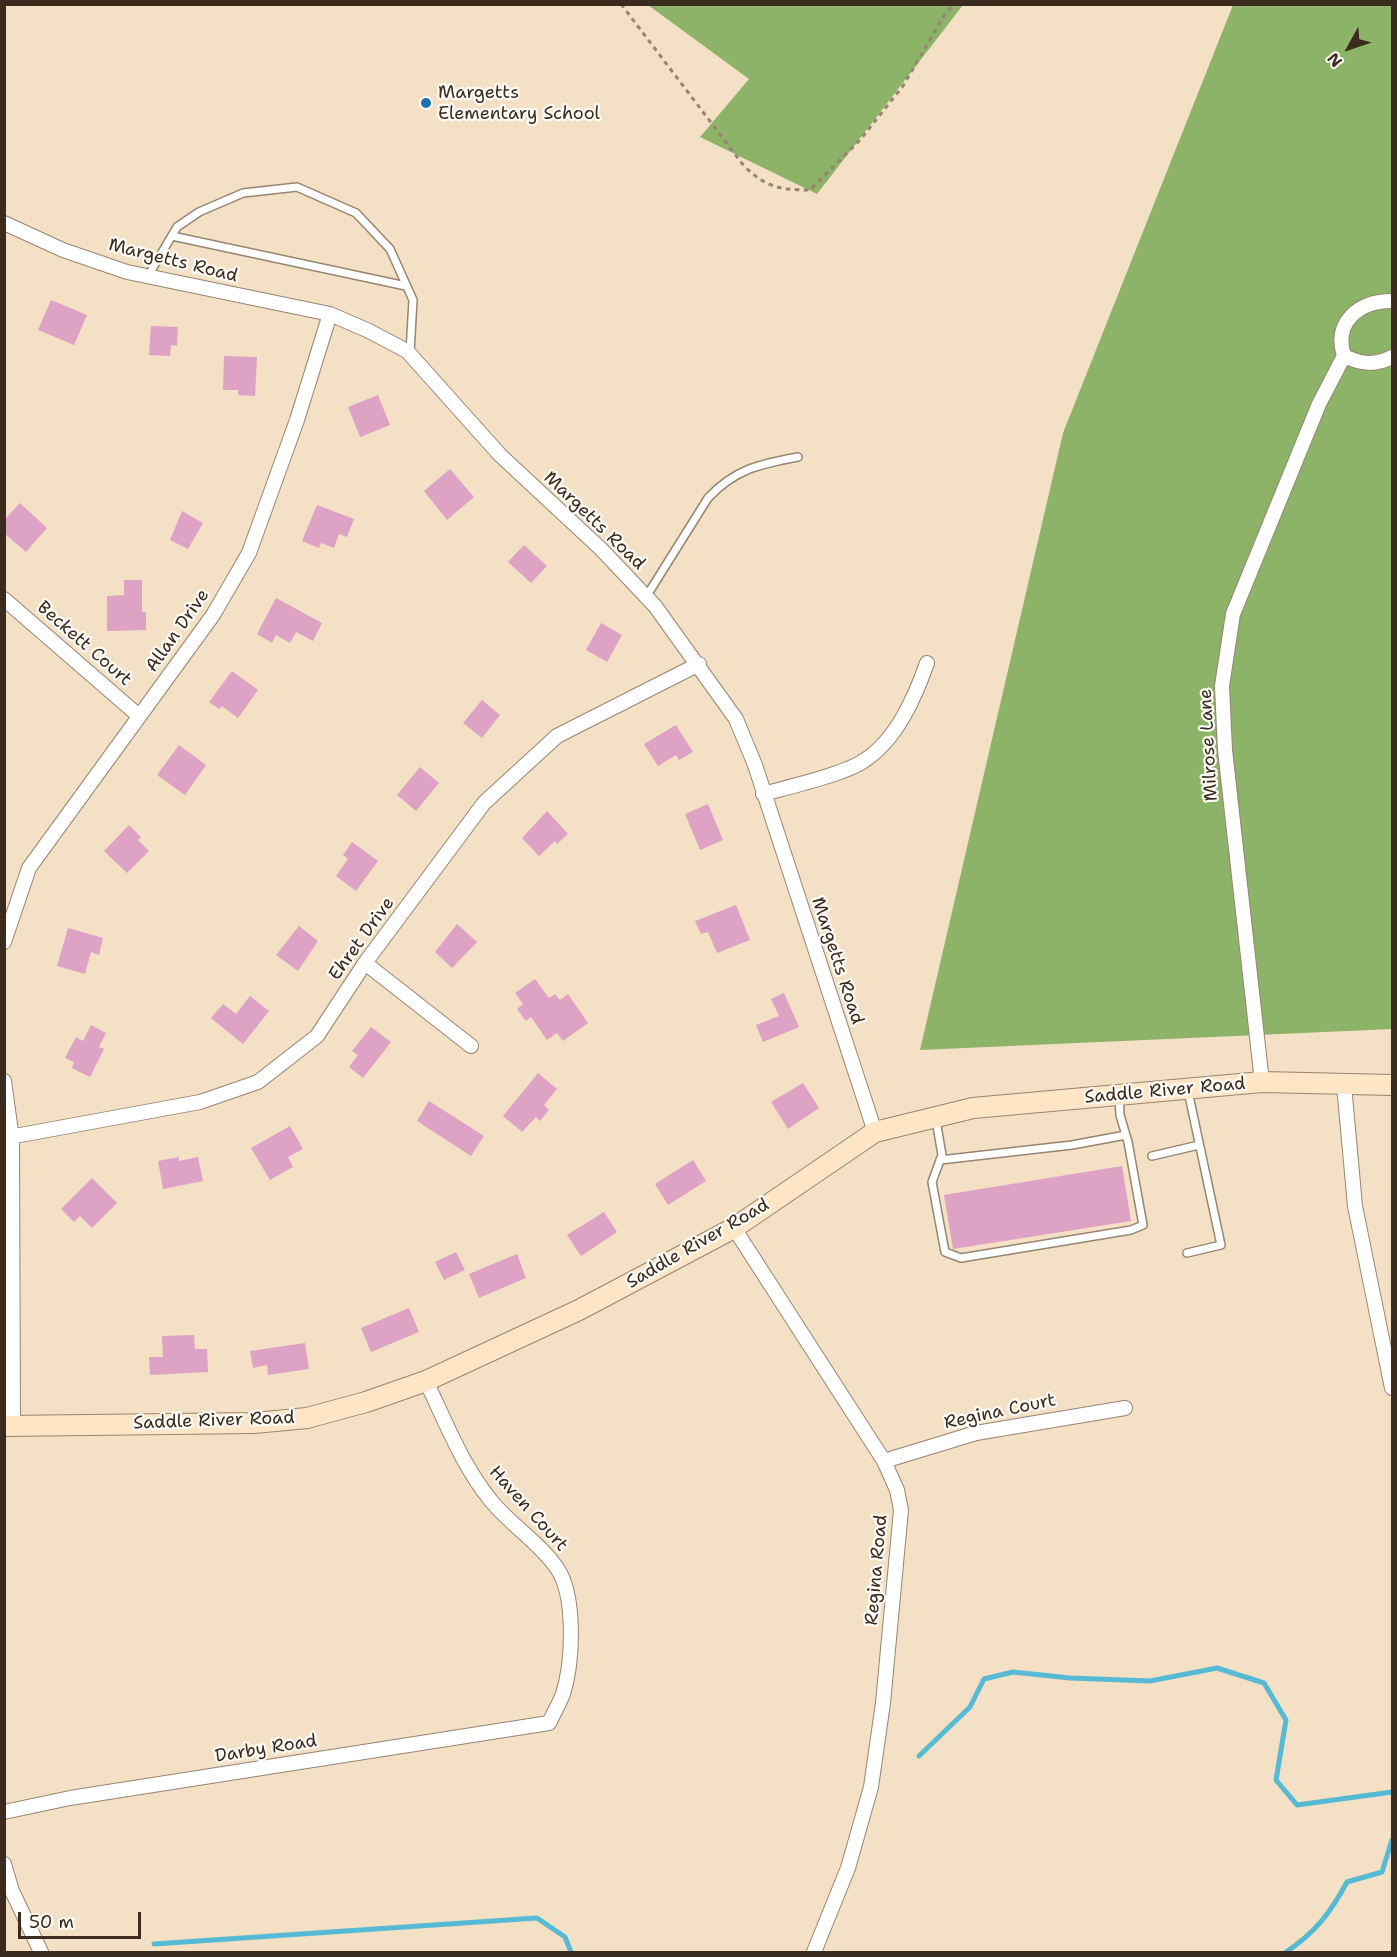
<!DOCTYPE html>
<html>
<head>
<meta charset="utf-8">
<style>
	body { margin:0 }
	#map { position:relative; width:1397px; height:1957px; overflow:hidden; background:#f3e0c5; font-family:"Shantell Sans",sans-serif }
	canvas { display:block }
	.frame { position:absolute; inset:0; border:6px solid #3b2a1e; pointer-events:none }
	.north { position:absolute; left:1319px; top:18px; width:60px; height:60px; -webkit-text-stroke:4px #fdfcf7; paint-order:stroke; rotate:230deg; font-size:16px; font-weight:700; line-height:24px; text-align:center; color:#3b2a1e }
	.north::after { content:''; display:block; margin:auto; width:21px; height:27px; background:#3b2a1e; clip-path:polygon(50% 0,100% 100%,50% 72%,0 100%) }
	.scale { position:absolute; left:18px; top:1912px; width:123px; height:27px; box-sizing:border-box; border:3px solid #3b2a1e; border-top:0; padding-left:8px; font-size:18px; line-height:21px; white-space:nowrap; color:#3b2a1e; -webkit-text-stroke:4px #fdfcf7; paint-order:stroke }
</style>
</head>
<body>
<div id="map">
<canvas width="1397" height="1957"></canvas>
<div class="frame"></div>
<div class="north">N</div>
<div class="scale">50 m</div>
</div>
<script>
const ctx = document.querySelector('canvas').getContext('2d');
ctx.lineJoin = 'round';
function fillPath(path, color) { ctx.fillStyle = color; ctx.fill(path, 'evenodd'); }
function stroke(path, color, width, dash) { ctx.strokeStyle = color; ctx.lineWidth = width; ctx.lineCap = dash ? 'butt' : 'round'; ctx.setLineDash(dash || []); ctx.stroke(path); }
function drawText(font, color, halo, rows, align = 'center') {
  ctx.font = font + ' "Shantell Sans",sans-serif'; ctx.lineWidth = 4.5; ctx.setLineDash([]); ctx.textBaseline = 'middle'; ctx.strokeStyle = halo; ctx.fillStyle = color; for (const [text, x, y, turn = 0] of rows) {
    ctx.save(); ctx.translate(x, y); ctx.rotate((+turn || 0) * Math.PI / 180); ctx.textAlign = isNaN(turn) ? turn : align; if (halo) ctx.strokeText(text, 0, 0); ctx.fillText(text, 0, 0); ctx.restore();
  }
}
fillPath(new Path2D(`
	M648 5H963L817 194 700 137 749 79Z
	M1233 5H1392V1029L920 1050 1063 433Z`), '#8cb368');
stroke(new Path2D(`
	M919 1756 970 1707 984 1679 1013 1672 1070 1678 1150 1681 1217 1668 1264 1683 1286 1720 1276 1780 1297 1805 1392 1792
	M154 1944 537 1918 565 1937 571 1952
	M1286 1952C1315 1933 1331 1912 1347 1882L1382 1872 1392 1840`), '#57bad5', 5);
fillPath(new Path2D(`
	M51 300 87 315 74 345 38 330Z
	M151 326 178 327 177 346 171 345 170 356 149 355Z
	M224 356 257 357 255 396 238 395V390H223Z
	M378 395 390 425 360 437 348 407Z
	M450 469 474 497 447 520 424 491Z
	M20 503 47 528 26 552 4 533V520Z
	M317 505 354 519 347 537 339 534 334 548 321 543 319 548 302 541Z
	M182 511 203 523 188 549 170 540Z
	M524 545 547 566 531 583 508 562Z
	M124 580H142V612H146V630L107 631V596L124 595Z
	M276 598 322 623 313 641 296 632 290 643 276 635 272 643 257 634Z
	M601 623 622 635 607 662 586 650Z
	M232 671 258 690 238 718 222 706 219 709 209 702Z
	M482 700 500 715 482 738 463 723Z
	M676 725 693 752 679 760 676 755 658 766 644 744Z
	M179 745 206 765 185 795 157 775Z
	M420 767 439 783 416 811 397 795Z
	M708 804 723 840 700 850 685 814Z
	M547 811 568 834 557 844 555 841 539 856 522 838Z
	M129 825 141 837 138 840 149 851 127 873 104 851Z
	M352 842 378 861 356 891 336 876 348 859 343 855Z
	M736 905 750 940 717 953 708 932 701 934 695 921Z
	M457 924 477 942 452 968 435 952Z
	M299 926 318 941 298 971 276 955Z
	M68 928 103 938 99 955 91 952 85 974 57 966Z
	M535 979 549 998 555 994 560 1000 568 994 588 1023 563 1041 557 1033 547 1040 531 1017 526 1021 517 1009 523 1004 515 993Z
	M784 993 799 1027 763 1042 756 1025 779 1016 771 999Z
	M250 996 269 1011 243 1044 211 1018 223 1004 236 1014Z
	M91 1025 106 1033 99 1047 104 1049 90 1077 72 1068 74 1062 65 1058 76 1037 83 1041Z
	M371 1027 391 1042 363 1078 349 1067 358 1055 352 1051Z
	M538 1073 557 1089 544 1105 549 1110 540 1121 536 1117 522 1132 503 1116Z
	M803 1083 819 1108 788 1129 771 1102Z
	M429 1101 484 1136 471 1156 417 1121Z
	M290 1126 303 1149 288 1157 293 1167 270 1180 251 1148Z
	M179 1157V1161L198 1157 203 1181 163 1189 158 1161Z
	M693 1160 706 1181 668 1205 655 1184Z
	M1122 1166 1131 1221 953 1249 944 1195Z
	M92 1178 117 1203 92 1228 80 1216 74 1222 61 1209Z
	M604 1212 617 1232 581 1256 567 1235Z
	M456 1252 465 1270 444 1280 435 1262Z
	M517 1254 526 1278 479 1298 469 1274Z
	M409 1308 419 1332 371 1352 361 1328Z
	M194 1335 195 1349H207L208 1372 150 1375 149 1357H163L162 1336Z
	M305 1343 309 1369 268 1375 267 1365 253 1368 250 1351Z`), '#dda2c4');
const lane = new Path2D(`
	M172 236 406 286
	M148 276 177 227 199 212 243 193 297 187 356 213 390 249 413 300 410 353
	M646 597 708 498C735 469 760 464 798 457
	M936 1120 942 1155 932 1182 945 1252 961 1258 1131 1230 1143 1225 1128 1142 1120 1115 1119 1097
	M1152 1156 1199 1145
	M940 1160 1072 1145 1126 1135
	M1187 1253 1221 1245 1188 1091`);
const street = new Path2D(`
	M4 223 63 250 127 272 330 314 369 331 407 351 500 455 601 549 655 606 736 719 755 765 875 1132
	M1344 356C1361 364 1375 366 1392 357
	M4 599 139 716
	M763 794C788 787 846 774 865 760 897 739 915 697 927 663
	M4 942 29 868 213 615 249 553 297 420 330 314
	M365 963 471 1046
	M4 1081 12 1139 13 1426
	M1262 1082 1225 750 1222 686 1233 614 1319 404 1344 356C1333 321 1360 301 1392 301
	M1344 1085 1355 1206 1392 1388
	M4 1138 200 1102 258 1082 317 1036 365 963 484 803 557 736 699 664
	M734 1228 884 1461 897 1490 901 1510 883 1703 871 1787 848 1868 814 1952
	M884 1461 976 1433 1125 1408
	M4 1812 70 1798 549 1723C554 1713 559 1704 563 1694 573 1662 576 1596 557 1568 539 1542 512 1526 492 1502 463 1467 446 1423 426 1381
	M4 1864 12 1891 41 1952`);
const secondary = new Path2D(`
	M4 1426 254 1423 307 1418 366 1402 426 1381 579 1310 734 1228 875 1132 973 1108 1262 1082 1392 1085`);
stroke(lane, '#978572', 10);
stroke(street, '#978572', 16);
stroke(secondary, '#978572', 22);
stroke(new Path2D(`
	M621 4 744 166C766 187 779 190 810 190L860 140 903 86 946 12 956 4`), '#978572', 3, [4.5, 4.5]);
stroke(lane, '#fff', 7);
stroke(street, '#fff', 14);
stroke(secondary, '#fde5c5', 20);
for (const [x, y, r, color] of [
	[426,103,6,"#1f6fb2"]
]) { const dot = new Path2D(); dot.arc(x, y, r, 0, 2 * Math.PI); ctx.fillStyle = color; ctx.fill(dot); stroke(dot, '#fdfcf7', 2); }
drawText('18px', '#3b2a1e', '#fdfcf7', [
	["Margetts",438,93],
	["Elementary School",438,114]
], 'left');
drawText('18px', '#3b2a1e', '#fdfcf7', [
	["Margetts Road",173,261,14],
	["Margetts Road",594,521,44],
	["Allan Drive",178,631,-55],
	["Beckett Court",84,644,41],
	["Milrose Lane",1209,745,-93],
	["Ehret Drive",362,939,-54],
	["Margetts Road",837,961,72],
	["Saddle River Road",1165,1091,-5],
	["Saddle River Road",698,1244,-30],
	["Regina Court",1000,1412,-12],
	["Saddle River Road",214,1421,-2],
	["Haven Court",528,1509,48],
	["Regina Road",877,1570,-85],
	["Darby Road",266,1749,-9]
]);
</script>
</body>
</html>
